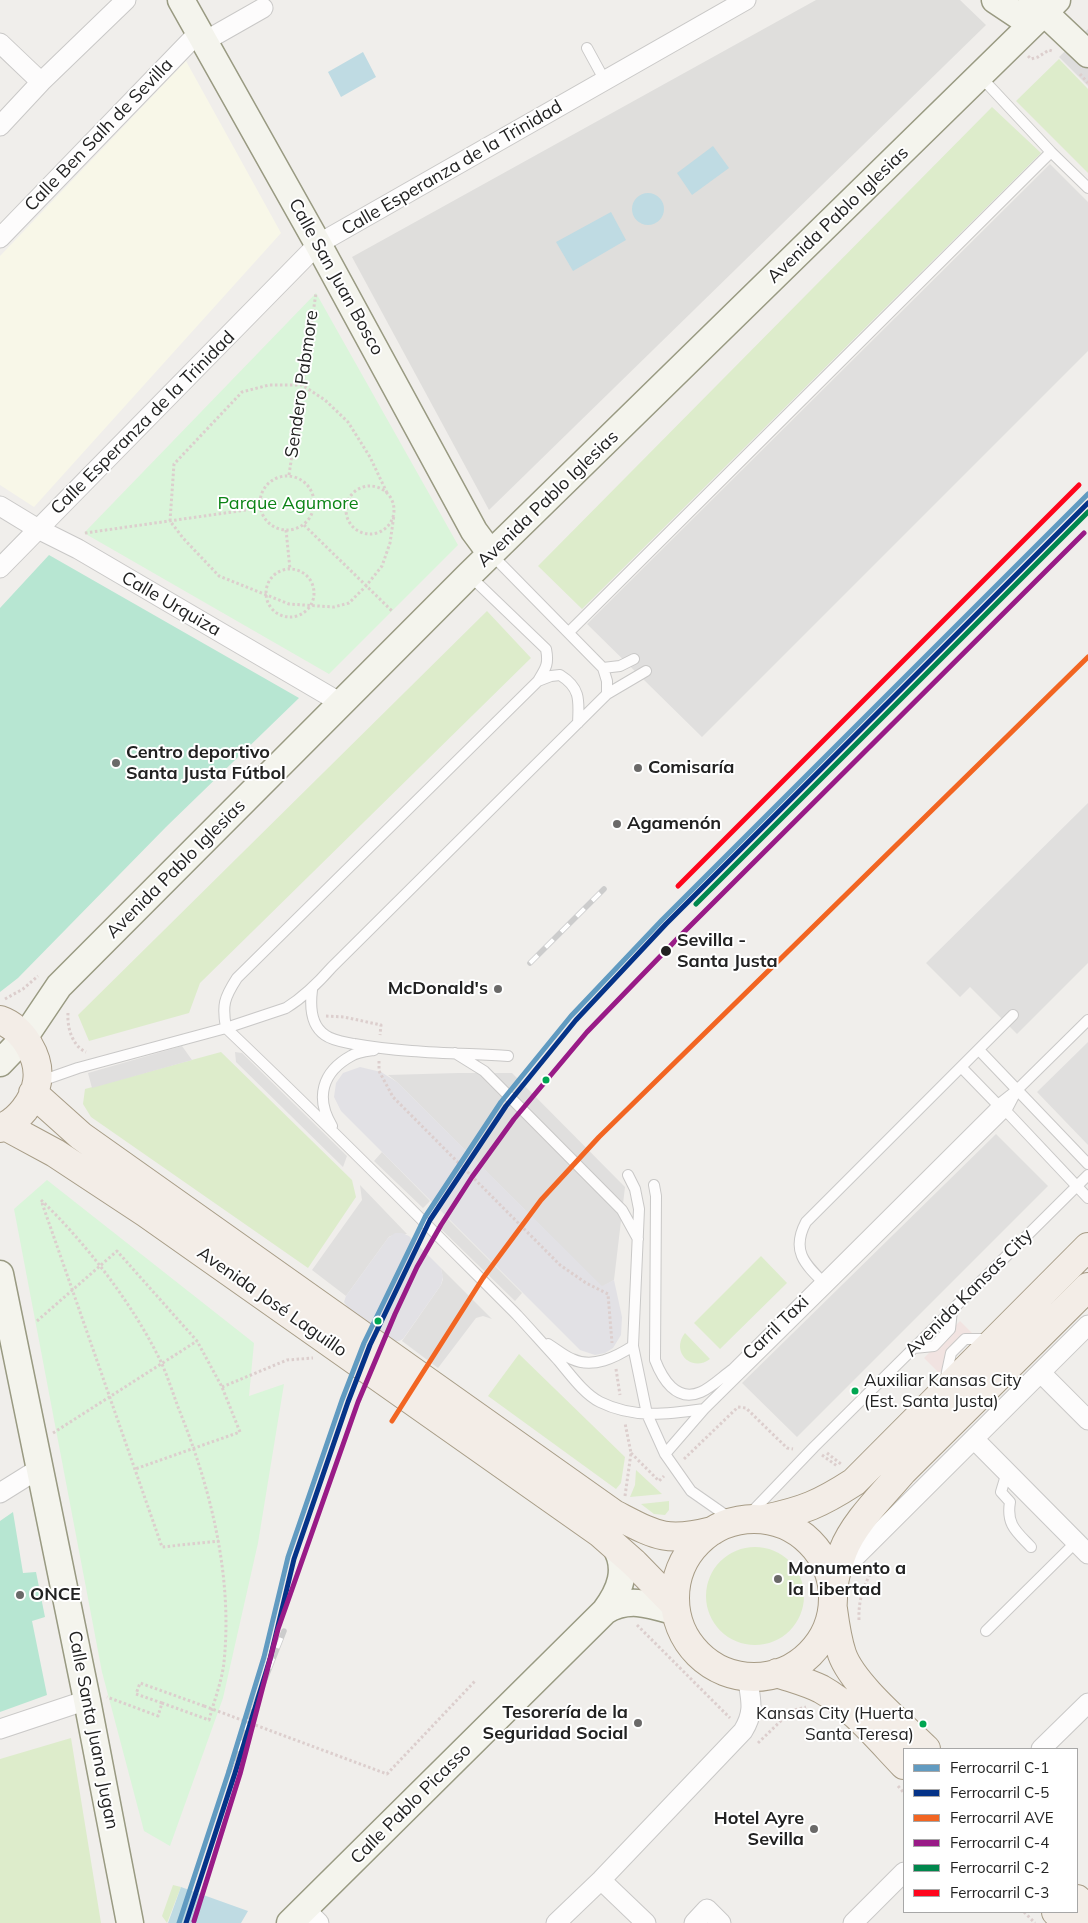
<!DOCTYPE html>
<html>
<head>
<meta charset="utf-8">
<style>
	body { margin:0 }
	#map { position:relative; width:1088px; height:1923px; overflow:hidden; background:#f0eeeb; font-family:Mulish,sans-serif }
	canvas { display:block }
	.legend { position:absolute; left:903px; top:1748px; width:175px; height:165px; box-sizing:border-box; background:#fff; border:1px solid #a7a7a7; margin:0; padding:6px 9px; list-style:none; font-size:15px; color:#222 }
	.legend li { display:flex; align-items:center; gap:10px; height:25px }
	.legend b { width:25px; border:1px solid #a7a7a7 }
</style>
</head>
<body>
<div id="map">
<canvas width="1088" height="1923"></canvas>
<ul class="legend">
<li><b style="height:6px;background:#619bc1"></b>Ferrocarril C-1</li>
<li><b style="height:6px;background:#053388"></b>Ferrocarril C-5</li>
<li><b style="height:6px;background:#f26522"></b>Ferrocarril AVE</li>
<li><b style="height:6px;background:#991b87"></b>Ferrocarril C-4</li>
<li><b style="height:6px;background:#00874d"></b>Ferrocarril C-2</li>
<li><b style="height:6px;background:#ff061d"></b>Ferrocarril C-3</li>
</ul>
</div>
<script>
const ctx = document.querySelector('canvas').getContext('2d');
ctx.lineJoin = 'round';
function fillPath(path, color) { ctx.fillStyle = color; ctx.fill(path, 'evenodd'); }
function stroke(path, color, width, dash) { ctx.strokeStyle = color; ctx.lineWidth = width; ctx.lineCap = dash ? 'butt' : 'round'; ctx.setLineDash(dash || []); ctx.stroke(path); }
function drawText(font, color, halo, rows, align = 'center') {
  ctx.font = font + ' Mulish,sans-serif'; ctx.lineWidth = 4; ctx.setLineDash([]); ctx.textBaseline = 'middle'; ctx.strokeStyle = halo; ctx.fillStyle = color; for (const [text, x, y, turn = 0] of rows) {
    ctx.save(); ctx.translate(x, y); ctx.rotate((+turn || 0) * Math.PI / 180); ctx.textAlign = isNaN(turn) ? turn : align; if (halo) ctx.strokeText(text, 0, 0); ctx.fillText(text, 0, 0); ctx.restore();
  }
}
fillPath(new Path2D(`
	M816 0H960L986 25 489 510 352 257Z`), '#dfdedc');
fillPath(new Path2D(`
	M960 1321 975 1336 939 1373 924 1358Z`), '#f1e3e1');
fillPath(new Path2D(`
	M186 61 281 233 34 507 0 485V256Z`), '#f8f7e8');
fillPath(new Path2D(`
	M1059 59 1088 89V173L1016 101Z
	M992 107 1041 153 582 609 538 566Z
	M487 611 531 658 200 983 189 1013 89 1041 78 1015Z
	M221 1052 352 1180 356 1197 308 1268 91 1117 83 1104 85 1089Z
	M761 1256 787 1283 720 1349 694 1323Z
	M685 1333 710 1359C692 1373 670 1352 685 1333Z
	M519 1354 625 1457 621 1483 616 1489 488 1396Z
	M636 1470 662 1494 630 1497 635 1485Z
	M669 1501V1510L665 1515 654 1514 641 1504Z
	M706 1596a49 49 0 1 1 98 0a49 49 0 1 1-98 0Z
	M71 1738 101 1923H0V1759Z
	M173 1885 181 1887 167 1923 162 1916Z`), '#ddeccb');
fillPath(new Path2D(`
	M316 293 458 545 329 674 84 533Z
	M47 1180 254 1343 249 1396 284 1384 258 1543 223 1698 170 1846 144 1831 102 1672 14 1209Z`), '#daf5da');
fillPath(new Path2D(`
	M49 555 299 698 166 827 18 978 0 992V608Z
	M13 1512 23 1573 36 1572 45 1617 32 1621 47 1695 0 1712V1521Z`), '#b7e6d2');
fillPath(new Path2D(`
	M1050 164 1088 202V351L702 737 587 624Z
	M1088 803V963L1017 1034 970 987 960 997 926 963Z
	M1088 1042V1145L1037 1092Z
	M182 1046 192 1060 92 1088 88 1073Z
	M235 1052 242 1053 347 1156 343 1167 236 1062Z
	M458 1073H512L625 1187 614 1280 602 1287 397 1082 388 1075Z
	M996 1134 1048 1186 797 1437 742 1383Z
	M382 1152 430 1201 423 1208 374 1161Z
	M360 1185 407 1234 390 1236 388 1238 346 1296 312 1270 362 1200Z
	M446 1217 522 1293 515 1301 438 1226Z
	M441 1268 492 1319 483 1316 476 1318 438 1368 402 1341 441 1285 443 1279Z`), '#e0dfde');
fillPath(new Path2D(`
	M360 1067 381 1072 397 1082 602 1286 614 1280 622 1317 621 1335 613 1348 605 1353 595 1355 580 1350 341 1111 334 1097 336 1083 343 1073Z
	M395 1233H402L409 1236 441 1268 443 1277 441 1285 403 1339 399 1341H395L348 1308 344 1302 346 1296 388 1238Z`), '#e2e1e5');
fillPath(new Path2D(`
	M363 52 376 77 341 97 328 72Z
	M713 146 729 168 692 195 677 173Z
	M632 209a16 16 0 1 1 32 0a16 16 0 1 1-32 0Z
	M611 212 626 240 573 271 556 242Z
	M181 1887 248 1911 241 1923H168Z`), '#bfdbe3');
fillPath(new Path2D(`
	M1088 29V86L1059 57Z`), '#dedddd');
const lane = new Path2D(`
	M587 48 605 81
	M980 76 1051 152 1088 188
	M469 575 546 649C549 664 546 668 538 681L237 978C224 998 222 1005 226 1028 325 1122 421 1219 517 1315 531 1330 544 1345 558 1360 570 1374 584 1394 600 1402 634 1419 668 1414 704 1409
	M569 632 1051 152
	M603 668 620 666 634 659
	M538 681 551 676 560 675C581 688 579 701 578 723
	M607 694 646 671
	M312 990C310 1006 310 1025 325 1035 333 1041 345 1042 354 1044 405 1053 457 1053 508 1056
	M979 1050 1088 1164
	M455 1053 484 1071 622 1210 638 1239
	M962 1068 998 1105 1006 1111 1088 1198
	M38 1082 78 1068 226 1028 286 1008C304 997 318 983 332 967L607 694V681L603 668 491 554
	M332 1126C315 1098 322 1072 351 1056 357 1052 367 1051 374 1050
	M628 1175 635 1189 639 1209 633 1346 647 1414 665 1454 691 1491 734 1521
	M654 1185 656 1196 655 1360C662 1378 676 1403 701 1392 712 1387 723 1376 733 1369L998 1105 1017 1090
	M827 1286C806 1265 790 1252 806 1222L1013 1015
	M548 1344C556 1349 564 1356 572 1359 593 1369 616 1357 633 1346
	M914 1348 934 1346 950 1329 952 1310
	M945 1381 951 1353 965 1339H990
	M665 1454 704 1409 1006 1111 1017 1090 1088 1020
	M1007 1472 1001 1492 1010 1502C1006 1525 1017 1532 1031 1547
	M745 1519 814 1447 1088 1175
	M986 1631 1076 1542`);
const street = new Path2D(`
	M205 41 263 8
	M0 43 41 82
	M0 126 41 82 126 0
	M0 238 199 32
	M0 506 38 529 78 549 341 703
	M0 568 318 244 746 0
	M1041 1373 1088 1420
	M974 1439 1088 1554
	M0 1493 40 1468
	M838 1574 1088 1325
	M0 1729 87 1700
	M1041 1749 1088 1703
	M601 1880 646 1923
	M305 1909 319 1923
	M556 1923 601 1880 743 1731C756 1710 750 1698 747 1675
	M694 1923 707 1909 721 1923
	M853 1923 904 1872`);
const secondary = new Path2D(`
	M181 0 318 244 474 531 491 554
	M995 0 1019 16 1045 13
	M1032 1 1088 54
	M0 1063 24 1038 59 986 469 575 1057 0
	M0 1274 87 1700 130 1923
	M605 1611C620 1591 629 1569 615 1546
	M290 1923 605 1611C629 1596 652 1605 676 1612`);
const primary = new Path2D(`
	M0 1020C23 1028 41 1058 37 1082 34 1101 18 1122 0 1128
	M33 1093 81 1136 614 1514C655 1535 665 1543 712 1531
	M5 1126 55 1153 146 1213 600 1533 634 1563 675 1605
	M764 1519C803 1511 820 1504 854 1482L1088 1247
	M675 1598a79 79 0 1 1 158 0a79 79 0 1 1-158 0Z
	M833 1589C835 1576 838 1563 843 1551 854 1522 883 1495 903 1471L1088 1287
	M833 1609C835 1624 837 1639 842 1654 853 1685 902 1725 926 1749
	M777 1673C791 1678 807 1682 821 1689 853 1707 878 1738 904 1765
	M1077 1899 1088 1911
	M1056 1912 1067 1923`);
stroke(lane, '#c9c8c7', 12);
stroke(street, '#c9c8c7', 21);
stroke(secondary, '#999a82', 29);
stroke(primary, '#a79c86', 30);
stroke(new Path2D(`
	M1028 56 1031 59 1038 57 1049 50 1052 51
	M1080 74 1088 83
	M289 475 316 293
	M260 503a27 27 0 1 1 54 0a27 27 0 1 1-54 0Z
	M346 510a24 24 0 1 1 48 0a24 24 0 1 1-48 0Z
	M387 493 370 457 348 422 325 400 302 385H269L242 392 174 464 170 521 183 538 219 576 289 604 334 607 349 603 366 586 382 566 390 543 394 515
	M314 506H346
	M304 525 392 611
	M286 530 290 569
	M85 533 260 508
	M266 593a24 24 0 1 1 48 0a24 24 0 1 1-48 0Z
	M5 999 23 989 38 976
	M68 1013C67 1027 72 1046 86 1052
	M326 1016 344 1017 381 1025 380 1035
	M379 1061V1071L393 1097 560 1265 586 1283 608 1294 612 1343
	M41 1200C87 1244 135 1307 162 1364 168 1378 173 1393 178 1407 210 1486 233 1575 224 1662 222 1681 214 1701 209 1720L162 1703 158 1716 107 1697
	M42 1203 162 1547 219 1541
	M37 1321 117 1251 197 1341 222 1387 240 1432 135 1469
	M616 1369 620 1395
	M222 1387 287 1360 313 1358
	M53 1433 197 1341
	M631 1453 659 1481 664 1476
	M827 1453 841 1464
	M822 1455 837 1466
	M684 1459 738 1407 746 1408 787 1448 793 1449
	M625 1496 631 1453 625 1423
	M859 1620C858 1598 865 1581 877 1563
	M637 1625 730 1718
	M162 1703 136 1694 140 1683 204 1706
	M758 1743 791 1711 806 1707
	M898 1786 904 1793
	M1024 1912 1035 1923`), '#dccecd', 3, [2.5, 2.5]);
stroke(lane, '#fdfcfc', 10);
stroke(street, '#fdfcfc', 19);
stroke(secondary, '#f4f4ed', 26);
stroke(primary, '#f3ede7', 28);
const rail = new Path2D(`
	M530 963 604 889
	M229 1771 284 1631`);
stroke(rail, '#ccc', 5.5);
stroke(rail, '#fff', 4, [11]);
stroke(new Path2D(`
	M204 1706 387 1774 476 1680`), '#dccecd', 3, [2.5, 2.5]);
stroke(new Path2D(`
	M179 1923 229 1771 264 1657 288 1557 342 1400 364 1343 425 1217 501 1102 571 1016 662 920 1088 494`), '#619bc1', 5);
stroke(new Path2D(`
	M186 1923 235 1773 270 1659 294 1559 348 1402 370 1345 430 1220 506 1106 576 1020 666 924 1088 503`), '#053388', 5);
stroke(new Path2D(`
	M392 1421 483 1278 541 1200 599 1137 1088 657`), '#f26522', 5);
stroke(new Path2D(`
	M194 1921 240 1774 278 1629 358 1402 395 1314 417 1267 441 1225 472 1177 514 1119 587 1032 677 939 1084 533`), '#991b87', 5);
stroke(new Path2D(`
	M696 904 1088 512`), '#00874d', 5);
stroke(new Path2D(`
	M678 886 1079 485`), '#ff061d', 5);
for (const [x, y, r, color] of [
	[116,763,5,"#6a6968"],
	[638,768,5,"#6a6968"],
	[617,824,5,"#6a6968"],
	[666,951,6,"#222"],
	[498,989,5,"#6a6968"],
	[546,1080,4.5,"#00a651"],
	[378,1321,4.5,"#00a651"],
	[855,1391,4.5,"#00a651"],
	[778,1579,5,"#6a6968"],
	[20,1595,5,"#6a6968"],
	[638,1723,5,"#6a6968"],
	[923,1724,4.5,"#00a651"],
	[814,1829,5,"#6a6968"]
]) { const dot = new Path2D(); dot.arc(x, y, r, 0, 2 * Math.PI); ctx.fillStyle = color; ctx.fill(dot); stroke(dot, '#fff', 2); }
drawText('17px', '#222', '#fff', [
	["Auxiliar Kansas City",864,1381],
	["(Est. Santa Justa)",864,1402],
	["Kansas City (Huerta",914,1714,"right"],
	["Santa Teresa)",914,1735,"right"]
], 'left');
drawText('18px', '#222', '#fff', [
	["Calle Ben Salh de Sevilla",99,135,-46],
	["Calle Esperanza de la Trinidad",452,168,-30],
	["Avenida Pablo Iglesias",838,215,-44],
	["Calle San Juan Bosco",336,277,61],
	["Sendero Pabmore",302,384,-82],
	["Calle Esperanza de la Trinidad",143,423,-45],
	["Avenida Pablo Iglesias",548,499,-44],
	["Calle Urquiza",171,604,30],
	["Avenida Pablo Iglesias",176,869,-45],
	["Avenida Kansas City",969,1293,-45],
	["Avenida José Laguillo",272,1302,35],
	["Carril Taxi",776,1328,-44],
	["Calle Santa Juana Jugan",93,1730,79],
	["Calle Pablo Picasso",411,1804,-45]
]);
drawText('18px', '#0c8416', '#fff', [
	["Parque Agumore",288,504]
]);
drawText('bold 18px', '#222', '#fff', [
	["Centro deportivo",126,753],
	["Santa Justa Fútbol",126,774],
	["Comisaría",648,768],
	["Agamenón",627,824],
	["McDonald's",488,989,"right"],
	["Monumento a",788,1569],
	["la Libertad",788,1590],
	["ONCE",30,1595],
	["Tesorería de la",628,1713,"right"],
	["Seguridad Social",628,1734,"right"],
	["Hotel Ayre",804,1819,"right"],
	["Sevilla",804,1840,"right"]
], 'left');
drawText('bold 18px', '#222', '#fff', [
	["Sevilla -",677,941],
	["Santa Justa",677,962]
], 'left');
</script>
</body>
</html>
